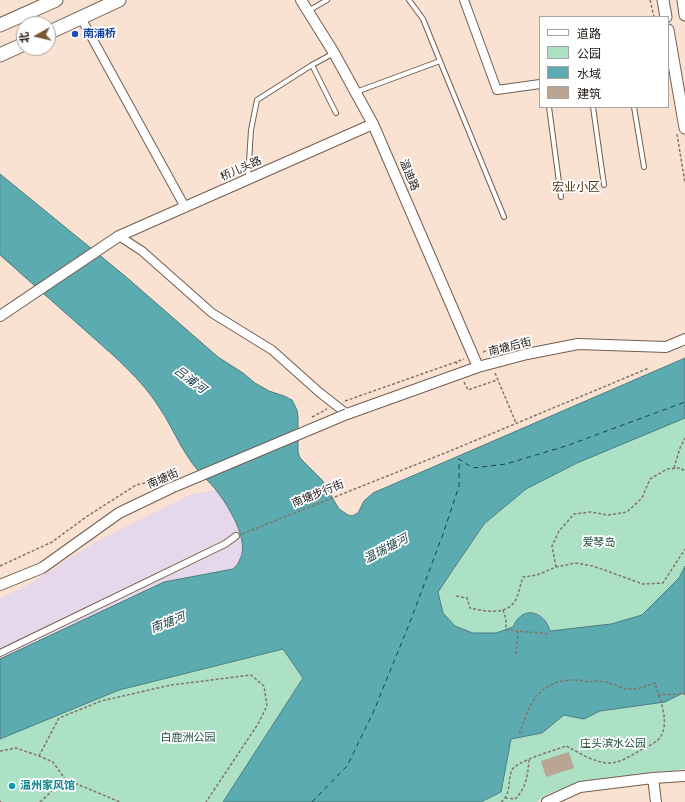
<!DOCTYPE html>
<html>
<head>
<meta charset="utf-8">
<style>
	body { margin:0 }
	#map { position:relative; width:685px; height:802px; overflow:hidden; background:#fae2d2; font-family:Rubik,"Noto Sans SC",sans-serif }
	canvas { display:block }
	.legend { position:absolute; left:539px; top:16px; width:130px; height:92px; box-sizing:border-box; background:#fff; border:1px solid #a5a29f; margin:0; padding:5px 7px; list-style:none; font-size:12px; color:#1e1610 }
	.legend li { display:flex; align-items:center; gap:8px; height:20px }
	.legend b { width:20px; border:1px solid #a5a29f }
	.north { position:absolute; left:16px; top:16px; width:40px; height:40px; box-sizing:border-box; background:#fff; border:1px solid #a5a29f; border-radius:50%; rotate:262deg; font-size:11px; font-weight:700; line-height:16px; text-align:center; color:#1e1610 }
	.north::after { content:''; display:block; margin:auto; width:14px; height:18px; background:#79562f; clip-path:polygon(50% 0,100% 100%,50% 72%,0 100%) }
</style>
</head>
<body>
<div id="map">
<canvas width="685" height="802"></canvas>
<ul class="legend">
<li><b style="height:5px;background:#fff"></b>道路</li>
<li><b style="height:11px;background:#ace1c6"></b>公园</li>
<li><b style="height:11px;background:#5cabb1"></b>水域</li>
<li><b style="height:11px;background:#baa494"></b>建筑</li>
</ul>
<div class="north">北</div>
</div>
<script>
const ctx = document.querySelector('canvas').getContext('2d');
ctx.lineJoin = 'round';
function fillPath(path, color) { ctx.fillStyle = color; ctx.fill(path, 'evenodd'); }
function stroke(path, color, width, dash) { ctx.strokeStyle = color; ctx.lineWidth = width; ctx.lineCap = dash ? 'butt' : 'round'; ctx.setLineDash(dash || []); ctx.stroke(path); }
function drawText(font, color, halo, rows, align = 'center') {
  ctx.font = font + ' Rubik,"Noto Sans SC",sans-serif'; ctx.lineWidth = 3.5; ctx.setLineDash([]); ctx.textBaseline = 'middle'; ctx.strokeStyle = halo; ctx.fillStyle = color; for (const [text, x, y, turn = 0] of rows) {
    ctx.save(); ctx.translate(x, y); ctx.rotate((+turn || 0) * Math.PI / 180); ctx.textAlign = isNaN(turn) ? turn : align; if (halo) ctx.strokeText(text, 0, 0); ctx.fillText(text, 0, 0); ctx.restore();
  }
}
fillPath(new Path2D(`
	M216 490 228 506 239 533 243 545 241 558 233 569 164 582 0 659V598L29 584 97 541 192 494Z`), '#e7d7ea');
fillPath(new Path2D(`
	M685 418V566L679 578 642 615 611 624 550 631C548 623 540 610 530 613 527 613 524 616 521 618 517 621 515 622 513 627L496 633H473L455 626 443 613 438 592 454 570 484 524 526 489 577 463Z
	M283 649 303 678 223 802H0V739L118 690Z
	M685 692V769L577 783 548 794 537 802H481L501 792 511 739 542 733 564 715 584 719 600 711 665 702Z`), '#ace1c6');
const water = new Path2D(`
	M0 174 125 276 218 357 243 373 255 383 269 391 284 396 292 400 297 410 298 417V452L300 458 322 480 339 509 348 515 352 516 358 513 364 501 373 493 685 358V418L577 463 526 489 484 524 438 592 443 613 455 626 473 633H496L513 627C522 605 544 610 550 631L611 624 642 615 679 578 685 566V692L665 702 600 711 584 719 564 715 542 733 511 739 501 792 481 802H223L303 678 283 649 119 690 0 739V659L164 582 233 569C236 566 239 563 240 559 250 541 228 505 216 490 209 481 199 473 192 463 178 444 169 420 155 401 143 384 129 370 114 356L0 255Z`);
fillPath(water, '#5cabb1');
stroke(water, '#497e81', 1);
stroke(new Path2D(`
	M312 802 347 766 373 713 410 622 443 534 459 486V459L473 468 506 464 566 446 685 402`), '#1d4346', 1, [5, 4]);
fillPath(new Path2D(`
	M569 752 574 768 546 777 541 761Z`), '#baa494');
const service = new Path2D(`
	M409 0 423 19 440 61
	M308 11 327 0
	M312 65 334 53
	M356 92 440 61 504 217
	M549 107 561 197
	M593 107 604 185
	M634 107 644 167
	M248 178 251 130 257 100 312 65 336 113`);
const pedestrian = new Path2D(`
	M0 653 225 544 236 536`);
const minor = new Path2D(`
	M464 0 497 90 540 84
	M81 18 185 207
	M119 236 142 251 212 313 272 350 319 392 347 414`);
const tertiary = new Path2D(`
	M301 0 334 53 373 124 478 367
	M0 316 119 236 373 124
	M347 414 478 367 527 354 578 344 666 347 685 339
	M0 585 42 568 119 513 171 488
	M653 778 656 802
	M547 802 580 787 653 778 685 776`);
const secondary = new Path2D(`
	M663 0 666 17
	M683 0 685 15
	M668 30 685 128`);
const primary = new Path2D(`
	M0 25 56 0
	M48 33 119 0
	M0 55 24 44`);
stroke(service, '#725e50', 6);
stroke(pedestrian, '#725e50', 8);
stroke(minor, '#725e50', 10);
stroke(tertiary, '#725e50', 12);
stroke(secondary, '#725e50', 13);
stroke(primary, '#725e50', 15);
stroke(new Path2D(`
	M650 0 654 17
	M677 134 685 183
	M483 352 489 350 490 354
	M457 364 456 362 464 359
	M495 373 516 423
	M464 382 468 390 497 380
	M345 401 456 362
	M312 417 327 409
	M674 468 680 448 685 438
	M242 534 450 451 649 368
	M0 566 52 542 86 517 136 485 167 478
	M556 567 552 546 559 531 574 514 591 512 608 515 627 512 642 498 650 479 667 469 681 468 685 472
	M456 596 467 598 470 608C483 611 506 616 515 601 519 594 520 585 523 577L537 575 556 567 575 563 593 566 643 584 663 583 685 549
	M503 610 506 619V630L518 631
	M516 654 518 631 550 634
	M658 695 685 694
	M0 751 16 748 39 756 53 762 65 779
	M39 756 59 718 101 701 171 685 251 675 264 686 267 706 258 724 206 802
	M505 798 515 799C526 789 528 774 529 760
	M0 801 1 802
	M40 802 65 779 120 802
	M501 802C512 793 507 781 512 770 516 761 556 750 566 746 580 753 596 764 612 763 623 762 634 753 643 749 650 745 659 742 662 734 669 719 659 698 655 683L637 689H626L606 682 596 681 590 682 578 680H570L557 682 545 688 536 696 528 710 519 735`), '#837369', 1.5, [3, 2]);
stroke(service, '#fff', 4);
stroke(pedestrian, '#fff', 6);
stroke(minor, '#fff', 8);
stroke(tertiary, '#fff', 10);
stroke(secondary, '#fff', 11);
stroke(primary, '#fff', 13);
const tertiaryBridge = new Path2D(`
	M171 488 347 414`);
stroke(tertiaryBridge, '#725e50', 12, []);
stroke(tertiaryBridge, '#fff', 10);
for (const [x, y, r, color] of [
	[75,34,4,"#1a4fb4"],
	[12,786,4,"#0f9aa8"]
]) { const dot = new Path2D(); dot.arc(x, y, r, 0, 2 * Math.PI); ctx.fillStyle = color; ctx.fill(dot); stroke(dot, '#fff', 1.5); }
drawText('bold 11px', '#164399', '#fff', [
	["南浦桥",83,34]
], 'left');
drawText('11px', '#1e1610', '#fff', [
	["桥儿头路",241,169,-24],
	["温迪路",409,175,67],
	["南塘后街",510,347,-14],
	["南塘街",163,479,-24],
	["南塘步行街",318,494,-22]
]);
drawText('11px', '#1b4d38', '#fff', [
	["爱琴岛",599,543],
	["白鹿洲公园",188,738],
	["庄头滨水公园",613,744]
]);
drawText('bold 11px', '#0d838f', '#fff', [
	["温州家风馆",20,786]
], 'left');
drawText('12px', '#4d3212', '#fff', [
	["宏业小区",576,188]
]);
drawText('italic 12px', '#1d4346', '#fff', [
	["吕浦河",190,380,37],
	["温瑞塘河",386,549,-28],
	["南塘河",168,623,-21]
]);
</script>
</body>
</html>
